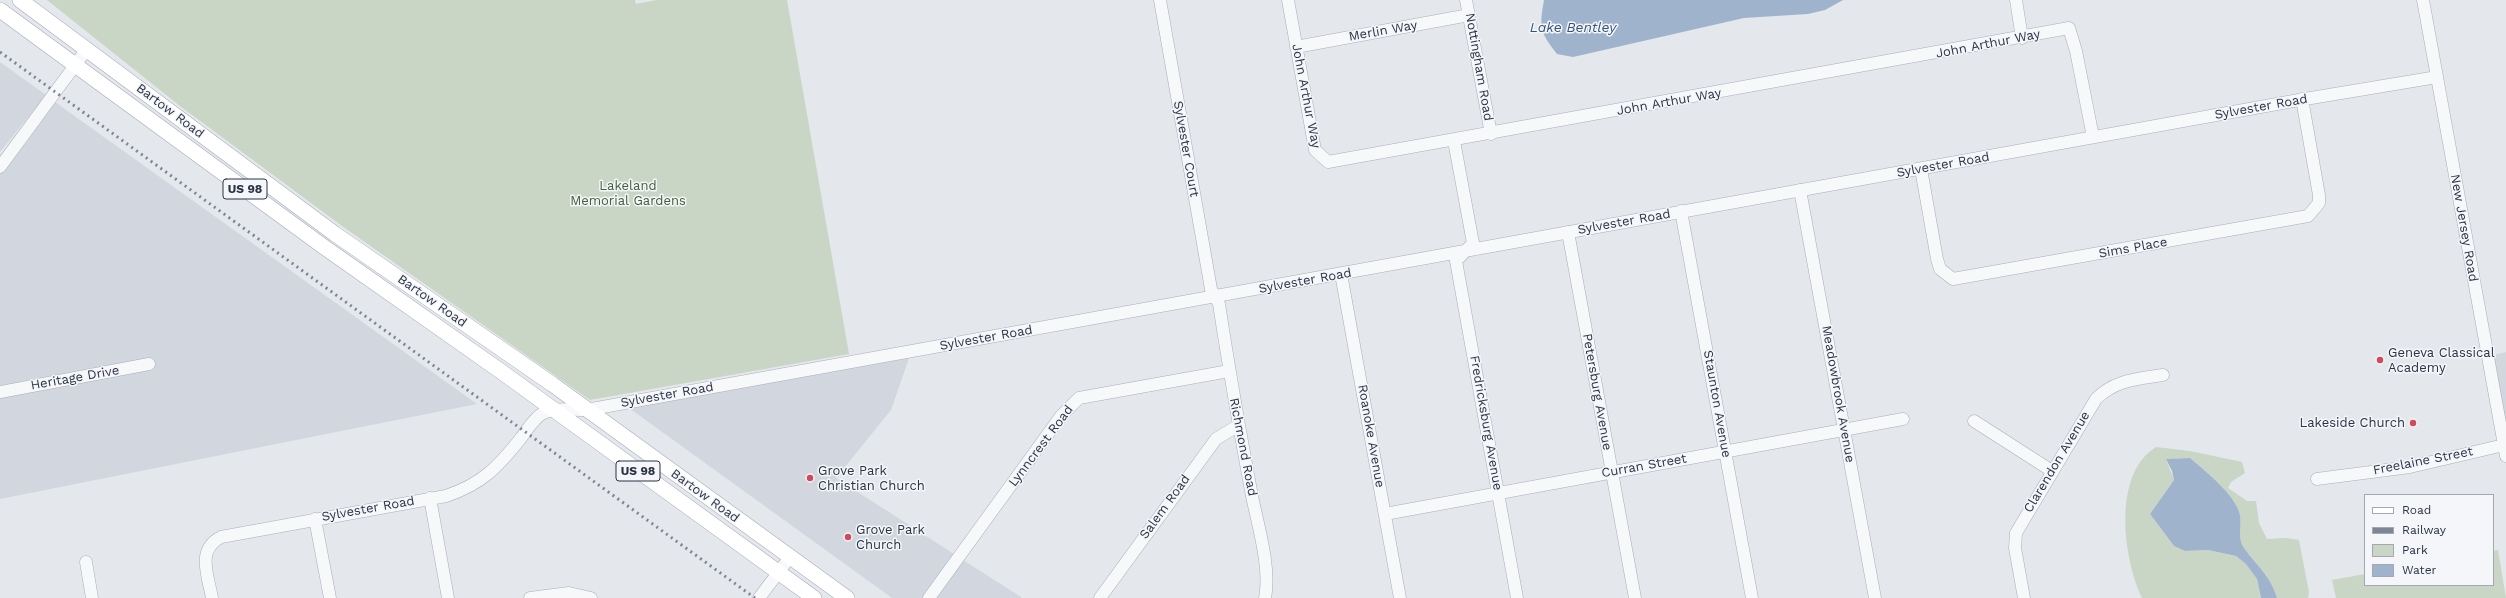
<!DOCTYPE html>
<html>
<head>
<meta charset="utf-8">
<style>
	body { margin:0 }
	#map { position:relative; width:2506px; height:598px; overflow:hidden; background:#e4e7ec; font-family:"Work Sans",sans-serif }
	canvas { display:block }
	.legend { position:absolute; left:2364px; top:494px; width:130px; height:92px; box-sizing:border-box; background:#f4f6f9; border:1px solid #a4a8b1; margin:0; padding:5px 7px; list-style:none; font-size:12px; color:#2b3445 }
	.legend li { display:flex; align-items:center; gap:8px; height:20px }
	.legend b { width:20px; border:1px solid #a4a8b1 }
</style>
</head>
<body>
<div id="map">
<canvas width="2506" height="598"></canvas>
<ul class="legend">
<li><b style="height:5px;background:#fff"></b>Road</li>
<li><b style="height:5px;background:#7d8696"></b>Railway</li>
<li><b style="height:11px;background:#c9d6c5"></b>Park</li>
<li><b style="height:11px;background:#9fb4cc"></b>Water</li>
</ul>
</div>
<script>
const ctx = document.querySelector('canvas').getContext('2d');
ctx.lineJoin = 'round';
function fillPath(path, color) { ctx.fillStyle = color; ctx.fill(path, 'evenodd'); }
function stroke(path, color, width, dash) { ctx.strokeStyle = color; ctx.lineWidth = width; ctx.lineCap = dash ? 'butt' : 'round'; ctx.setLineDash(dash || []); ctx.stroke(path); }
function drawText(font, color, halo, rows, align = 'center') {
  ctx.font = font + ' "Work Sans",sans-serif'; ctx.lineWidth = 3; ctx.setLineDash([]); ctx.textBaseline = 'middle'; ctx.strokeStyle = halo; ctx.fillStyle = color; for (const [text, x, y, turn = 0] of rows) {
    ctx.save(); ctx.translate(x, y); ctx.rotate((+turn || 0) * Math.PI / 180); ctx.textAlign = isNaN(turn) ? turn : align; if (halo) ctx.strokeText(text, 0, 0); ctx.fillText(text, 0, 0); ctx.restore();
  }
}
fillPath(new Path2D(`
	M0 62 46 95 0 152Z
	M55 102 477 404 0 499V174L26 143Z
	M2506 352V426L2493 355Z
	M909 358 891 410 836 478 954 554 922 598H892L629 408Z
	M963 560 1021 597V598H935Z`), '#d2d6de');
fillPath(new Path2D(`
	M47 0H635L636 4 657 0H787L849 354 590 400 342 226 180 106Z
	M2156 447 2190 451 2242 462 2245 473 2231 482 2228 488 2247 501H2256L2259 523 2267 539 2285 538 2299 540 2309 592 2308 598H2277C2271 576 2256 565 2244 548 2237 538 2242 526 2240 515 2236 495 2205 471 2190 458L2166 459 2174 480 2150 514 2174 546 2185 551 2208 550 2236 556 2246 564 2257 579 2261 598H2142C2123 558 2112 474 2156 447Z
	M2498 550 2506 598H2336L2332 580 2365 574V585H2493V551Z`), '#c9d6c5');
fillPath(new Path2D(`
	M1544 0H1843L1825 10 1808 14 1744 18 1573 57 1557 54C1540 32 1539 28 1544 0Z
	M2190 458C2205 471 2236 495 2240 515 2242 526 2237 538 2244 548 2256 565 2271 576 2277 598H2261L2257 579 2246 564 2236 556 2208 550 2185 551 2174 546 2150 514 2174 480 2172 471 2166 459Z`), '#9fb4cc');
const minor = new Path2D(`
	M1160 0 1211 289 1219 304C1229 369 1240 432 1252 496 1258 526 1271 568 1265 598
	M1288 0 1315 150 1328 162 2069 28 2076 51 2093 137
	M1466 0 1491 134
	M2016 0 2022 38
	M2423 0 2506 456
	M1296 47 1469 15
	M1454 141 1473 243 1456 261 1517 598
	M0 167 87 49
	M1921 169 1937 259 1940 269 1953 279 2308 216 2319 203V195L2302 99
	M1800 190 1875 598
	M1681 211 1752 598
	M1568 232 1635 598
	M1341 274 1400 598
	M0 392 149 364
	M1974 421 2052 471
	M2317 479 2410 467 2504 445
	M430 498 448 598
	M1385 514 1903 419
	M315 519 330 598
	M86 562 92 598
	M212 598C208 575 196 550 221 537L446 496C482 484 498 467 521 438 527 430 534 418 543 413 556 407 573 410 586 410L2299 100 2437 77
	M530 598 569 593 591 598
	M759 598 790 557
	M929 598 1061 416 1079 398 1229 371
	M1100 598 1216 439 1239 425
	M2024 598 2015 548 2016 533 2096 399C2115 380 2137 379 2163 375`);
const major = new Path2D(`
	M20 0 335 234 552 384 847 598
	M0 10 324 247 499 370 814 598`);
stroke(minor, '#a9aeb7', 13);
stroke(major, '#a3abb8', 16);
stroke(minor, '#f7f8fa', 12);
stroke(major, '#fff', 15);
stroke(new Path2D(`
	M0 52 755 598`), '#7d8696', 3, [2, 4]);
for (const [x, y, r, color] of [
	[2380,360,4,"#d1495b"],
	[2413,423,4,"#d1495b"],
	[810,478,4,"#d1495b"],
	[848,537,4,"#d1495b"]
]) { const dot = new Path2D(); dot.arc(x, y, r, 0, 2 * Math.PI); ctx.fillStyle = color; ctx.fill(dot); stroke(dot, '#f4f6f9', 1.5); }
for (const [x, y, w] of [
	[245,189,44],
	[638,471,44]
]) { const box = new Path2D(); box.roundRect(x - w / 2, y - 10, w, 20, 3); ctx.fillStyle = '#f4f6f9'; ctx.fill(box); stroke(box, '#2b3445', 1); }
drawText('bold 12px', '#2b3445', null, [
	["US 98",245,189],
	["US 98",638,471]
]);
drawText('13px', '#2b3445', '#f4f6f9', [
	["Merlin Way",1383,31,-10],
	["John Arthur Way",1988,44,-11],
	["Nottingham Road",1479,67,80],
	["John Arthur Way",1306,96,79],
	["John Arthur Way",1669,102,-10],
	["Sylvester Road",2261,107,-10],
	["Bartow Road",170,111,37],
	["Sylvester Court",1186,149,80],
	["Sylvester Road",1943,165,-10],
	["Sylvester Road",1624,222,-10],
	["New Jersey Road",2464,228,80],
	["Sims Place",2133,248,-10],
	["Sylvester Road",1305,281,-10],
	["Bartow Road",432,301,35],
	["Sylvester Road",986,338,-10],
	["Heritage Drive",75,378,-10],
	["Petersburg Avenue",1597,392,80],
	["Meadowbrook Avenue",1838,394,80],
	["Sylvester Road",667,395,-10],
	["Staunton Avenue",1717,404,80],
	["Fredricksburg Avenue",1486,423,80],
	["Roanoke Avenue",1371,436,80],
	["Lynncrest Road",1041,446,-53],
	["Richmond Road",1243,447,79],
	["Freelaine Street",2423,461,-11],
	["Clarendon Avenue",2057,462,-59],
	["Curran Street",1644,466,-10],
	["Bartow Road",705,496,36],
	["Salem Road",1165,507,-54],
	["Sylvester Road",368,509,-10]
]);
drawText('13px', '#3f6138', '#f4f6f9', [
	["Lakeland",628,186],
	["Memorial Gardens",628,201]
]);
drawText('13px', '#2b3445', '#f4f6f9', [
	["Geneva Classical",2388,353],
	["Academy",2388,368],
	["Lakeside Church",2405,423,"right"],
	["Grove Park",818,471],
	["Christian Church",818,486],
	["Grove Park",856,530],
	["Church",856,545]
], 'left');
drawText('italic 14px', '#34527a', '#f4f6f9', [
	["Lake Bentley",1573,28]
]);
</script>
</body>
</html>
